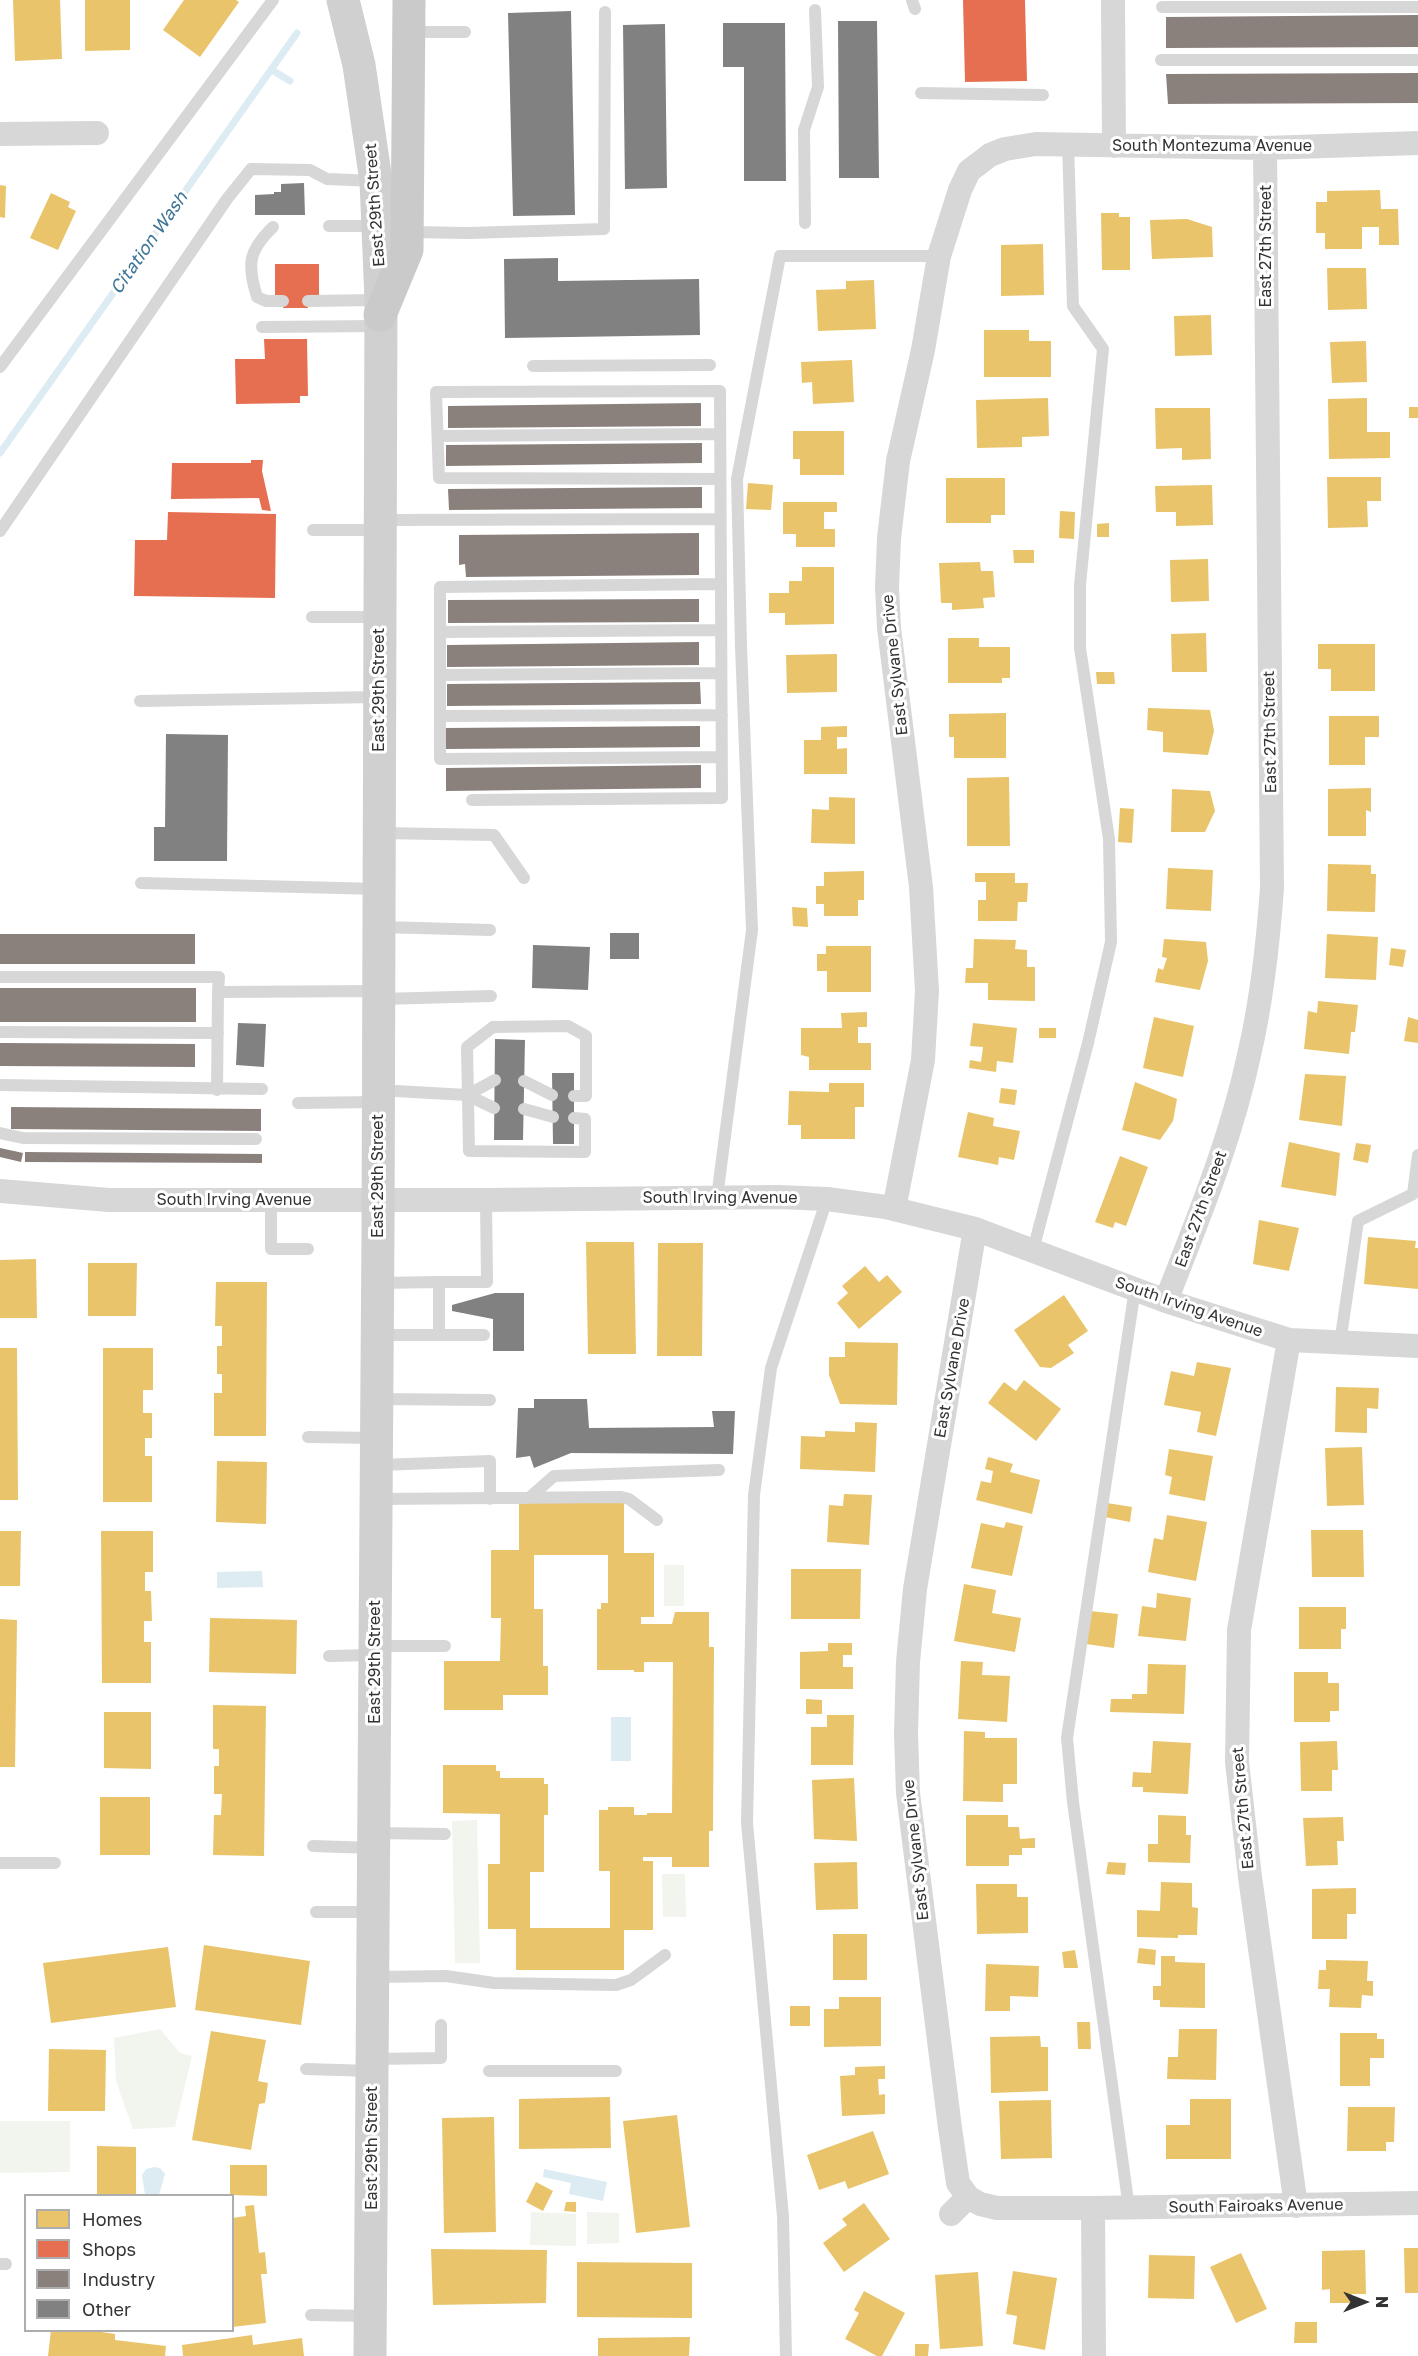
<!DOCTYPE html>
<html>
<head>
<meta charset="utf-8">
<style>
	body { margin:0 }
	#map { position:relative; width:1418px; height:2356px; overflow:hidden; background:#fff; font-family:"Golos Text",sans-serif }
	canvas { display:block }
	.legend { position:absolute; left:24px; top:2194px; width:210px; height:138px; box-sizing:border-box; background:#fff; border:2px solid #adadad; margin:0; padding:8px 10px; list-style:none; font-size:18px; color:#333 }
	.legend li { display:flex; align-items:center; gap:12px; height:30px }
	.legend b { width:30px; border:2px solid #adadad }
	.north { position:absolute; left:1334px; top:2272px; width:60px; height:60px; -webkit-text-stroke:4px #fff; paint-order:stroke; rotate:90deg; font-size:16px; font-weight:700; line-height:24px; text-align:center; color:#333 }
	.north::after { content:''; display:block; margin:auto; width:21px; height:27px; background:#333; clip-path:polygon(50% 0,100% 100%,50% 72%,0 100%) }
</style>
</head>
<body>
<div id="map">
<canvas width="1418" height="2356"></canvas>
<ul class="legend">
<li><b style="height:16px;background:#e9c46a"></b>Homes</li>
<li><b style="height:16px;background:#e76f51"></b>Shops</li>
<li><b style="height:16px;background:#8a817c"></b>Industry</li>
<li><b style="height:16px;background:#818181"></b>Other</li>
</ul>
<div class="north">N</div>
</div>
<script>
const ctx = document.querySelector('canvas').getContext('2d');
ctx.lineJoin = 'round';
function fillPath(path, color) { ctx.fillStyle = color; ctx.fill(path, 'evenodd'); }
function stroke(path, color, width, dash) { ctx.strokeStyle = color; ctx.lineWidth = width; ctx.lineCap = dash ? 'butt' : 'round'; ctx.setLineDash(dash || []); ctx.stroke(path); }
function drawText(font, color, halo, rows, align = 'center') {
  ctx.font = font + ' "Golos Text",sans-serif'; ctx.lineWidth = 6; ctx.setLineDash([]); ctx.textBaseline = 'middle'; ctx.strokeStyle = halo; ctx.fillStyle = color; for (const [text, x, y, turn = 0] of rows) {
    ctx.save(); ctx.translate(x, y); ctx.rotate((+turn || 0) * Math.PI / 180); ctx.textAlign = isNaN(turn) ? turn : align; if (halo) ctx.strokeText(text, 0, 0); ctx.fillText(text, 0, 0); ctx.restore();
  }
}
fillPath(new Path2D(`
	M664 1565H684V1606H664Z
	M477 1820 480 1963H455L452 1821Z
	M662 1874H685L686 1917H663Z
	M160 2029 180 2053 192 2056 175 2127 133 2129 116 2081 114 2038Z
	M0 2121H70V2172L0 2173Z
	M531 2212 576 2214V2246L530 2245Z
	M587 2212 619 2213V2243L587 2244Z`), '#f1f5ed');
fillPath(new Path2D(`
	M262 1571 263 1587 217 1588V1572Z
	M611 1717H631V1761H611Z
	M154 2167 160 2168 165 2174 159 2195H145L142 2175 146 2169Z
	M544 2169 607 2182 603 2201 569 2194 571 2183 543 2177Z`), '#ddebf3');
fillPath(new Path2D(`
	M13 0H60L62 59 15 61Z
	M85 0H130V50L85 51Z
	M184 0H236L239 2 200 57 163 30Z
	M0 185 6 186 5 218 0 217Z
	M1380 190 1381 209H1398L1399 245H1379V227H1362V249H1325V233H1316V202H1327V191Z
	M51 193 70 202 68 207 76 211 58 250 30 238Z
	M1101 213H1119V217H1130V270H1102Z
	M1187 219 1212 227 1213 257 1152 259 1150 220Z
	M1043 244 1044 295 1001 296V245Z
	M1327 268H1366L1367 309 1328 310Z
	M874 280 876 329 818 331 816 290 846 289V281Z
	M1211 315 1212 355 1175 356 1174 316Z
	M984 330H1029V341H1051V377H984Z
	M1366 341 1367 382 1332 383 1330 342Z
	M852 360 854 402 813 404 812 382 802 383 801 362Z
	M1048 398 1049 436 1022 437V447L977 448 976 400Z
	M1367 398V432H1390V458L1329 459 1328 399Z
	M1409 407H1418V418H1409Z
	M1155 408H1210L1211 459 1182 460V448L1156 449Z
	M793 431H844V475H800V459H793Z
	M1327 477H1381V501H1367L1368 527 1328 528Z
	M946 478H1005V515H991V523H946Z
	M748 483 773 485 771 510 746 509Z
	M1212 485 1213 525 1176 526V512H1156L1155 486Z
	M783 502H837V512H824V529H835V547H796V534H783Z
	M1060 511 1075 512 1074 539 1059 538Z
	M1109 523V537H1097V524Z
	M1013 550H1034V563H1014Z
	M1208 559 1209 601 1171 602 1170 560Z
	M980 562 981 571H993L995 597 983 598 984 608 952 610V603H941L939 563Z
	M802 567H834V624L785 625V613H769V593H789V581H802Z
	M1206 633 1207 672H1172L1171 634Z
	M948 638H979V647H1010V678H1002V683H948Z
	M1318 644H1375V691H1331V669H1318Z
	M837 654V692L787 693 786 655Z
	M1096 672H1114L1115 684H1097Z
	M1148 708 1210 710 1214 731 1208 755 1163 752V732L1147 730Z
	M1006 713V758H954V737H949V714Z
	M1329 716H1379V737H1365V765H1329Z
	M847 726V737H837V749L847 748V774H804V740H821V727Z
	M1009 777 1010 846H967V778Z
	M1371 788V812L1366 810V836H1328V789Z
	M1172 789 1210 791 1215 811 1205 832H1171Z
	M829 797 855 798V844L811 843 812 809 829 810Z
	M1120 808 1134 809 1132 843 1118 842Z
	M1328 864 1371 865V874H1376L1375 912 1327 911Z
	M1168 868 1213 870 1211 911 1166 909Z
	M864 871V900H858V916H824V904H816V886H824V872Z
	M975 873H1015V883H1028L1027 902H1018L1017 921H978V900H986V882H975Z
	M792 907 807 908 808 927 793 926Z
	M1327 934 1378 937 1376 980 1325 978Z
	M974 939 1016 940 1015 949 1027 950V967H1035V1001L988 1000V983H965L966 968H973Z
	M1164 939 1206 942 1208 961 1200 990 1155 982 1158 968 1163 970 1167 958 1162 957Z
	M826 946H871V992H827V971H817V954H826Z
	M1391 948 1406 950 1403 967 1389 965Z
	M1318 1001 1358 1005 1355 1032H1351L1349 1054 1304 1049 1308 1011 1317 1013Z
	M867 1012V1027H858V1043H871V1070H809V1057L801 1055V1028H842L841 1013Z
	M1154 1017 1194 1026 1183 1077 1143 1068Z
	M1408 1017 1418 1020V1043L1404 1041Z
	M973 1023 1017 1028 1013 1063 997 1061 996 1072 969 1068 970 1060 981 1062 983 1047 970 1046Z
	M1039 1028H1056V1038H1039Z
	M1305 1074 1346 1076 1342 1126 1299 1120Z
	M1135 1082 1177 1099 1173 1121 1160 1140 1122 1130Z
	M829 1083H864V1107H855V1139H801V1125H788L789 1091 829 1092Z
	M1001 1088 1017 1090 1015 1105 999 1103Z
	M968 1112 994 1118 993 1126 1020 1131 1014 1160 999 1157 998 1165 958 1157Z
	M1289 1142 1340 1153 1336 1196 1281 1187Z
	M1356 1143 1371 1145 1368 1163 1353 1160Z
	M1120 1156 1148 1167 1126 1226 1115 1222 1113 1228 1095 1222Z
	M1259 1220 1299 1228 1289 1271 1253 1264Z
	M1368 1237 1416 1241 1415 1248H1418V1289L1364 1284Z
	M586 1242H634L636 1354H588Z
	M658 1243H703L702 1356H657Z
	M36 1259 37 1318H0V1260Z
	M88 1263H137L136 1316H88Z
	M865 1266 879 1282 887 1275 902 1292 859 1329 837 1303 848 1293 842 1286Z
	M216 1282H267L266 1436H214V1393H222V1374H217V1346H222V1326H215Z
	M1064 1295 1088 1331 1068 1345 1074 1353 1051 1368 1040 1367 1014 1330Z
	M845 1342 898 1343 897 1405 840 1404 829 1375V1357H845Z
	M0 1348H17L18 1500H0Z
	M103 1348H153V1390H143V1413H152V1438H145V1456H152V1502H103Z
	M1197 1362 1231 1368 1216 1436 1197 1432 1201 1412 1164 1405 1171 1371 1194 1376Z
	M1024 1380 1061 1409 1036 1441 988 1403 1004 1382 1016 1391Z
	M1336 1387 1379 1388 1378 1409 1367 1408V1433L1335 1432Z
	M855 1422 877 1423 875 1472 800 1469 801 1436 825 1437V1431L855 1432Z
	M1362 1447 1364 1505 1327 1506 1325 1448Z
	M1169 1449 1213 1456 1205 1501 1169 1494 1172 1477 1165 1475Z
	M988 1457 1013 1464 1010 1472 1040 1480 1032 1514 976 1500 981 1481 991 1483 993 1471 985 1469Z
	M217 1461 267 1462 266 1524 216 1522Z
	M844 1494 872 1495 869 1545 827 1542 829 1505 843 1506Z
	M519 1503H624V1553H654V1617H641V1624H672L675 1612H709V1647H714L713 1831H709V1867H672V1857H643V1861H653V1930H624V1970H516V1929H488V1864H500V1814L443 1813V1765H496V1771H500V1778H544V1784H548V1815H544V1872H530V1928H610V1871H599V1810H608V1807H634V1815H647V1813H672L673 1662H644V1672H634V1670H597V1609H601V1603H608V1555H534V1609H543V1666H548V1695H503V1710H444V1661H500L501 1618H491V1550H519Z
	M1107 1503 1132 1507 1130 1522 1105 1517Z
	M1167 1515 1207 1522 1196 1581 1148 1572 1154 1538 1163 1540Z
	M1006 1522 1023 1526 1012 1576 971 1568 981 1523 1004 1528Z
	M1311 1530H1363L1364 1577H1312Z
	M0 1531H21L20 1586H0Z
	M101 1531H153V1572H145V1591H151L152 1621H144V1642H151V1683H102Z
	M791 1569H861L860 1619H791Z
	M964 1584 996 1590 992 1613 1021 1618 1015 1652 954 1641Z
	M1157 1593 1191 1598 1186 1641 1138 1636 1142 1606 1156 1608Z
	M1299 1607H1346V1629H1341V1649H1299Z
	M1090 1611 1118 1614 1114 1648 1086 1644Z
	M210 1618 297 1620 296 1674 209 1672Z
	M0 1619 17 1620 15 1767H0Z
	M828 1643H852V1655H843V1667H853V1689H800V1652L828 1651Z
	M961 1661 983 1662 982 1675 1010 1676 1007 1722 958 1719Z
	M1148 1664 1186 1665 1184 1714 1110 1712 1111 1699H1132V1694H1147Z
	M1294 1672H1328V1683H1339V1711H1330V1722H1294Z
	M806 1699 822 1700V1714H806Z
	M213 1705 266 1706 264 1856 213 1855 214 1815H221L222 1794H214V1766H219V1749H213Z
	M104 1712H151V1769L104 1768Z
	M827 1715H854L853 1765H811V1727H827Z
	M964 1731 985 1732V1738H1017V1784H1003V1802L963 1801Z
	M1153 1741 1191 1743 1188 1794 1143 1792V1787H1132L1133 1772 1151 1773Z
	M1337 1741 1338 1770H1332V1791H1301L1300 1742Z
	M854 1778 857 1841 814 1839 812 1780Z
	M100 1797H150V1855H100Z
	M966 1815H1008V1827H1019L1020 1839 1035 1838V1848H1022V1855H1009V1866H966Z
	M1158 1815 1186 1816V1835H1191L1190 1863 1148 1862V1844H1158Z
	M1343 1817 1344 1841H1337L1338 1865 1306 1866 1303 1818Z
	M857 1862 858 1909 816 1910 814 1863Z
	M1108 1862 1126 1863 1125 1875 1106 1874Z
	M1161 1882 1192 1883V1907L1198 1908 1197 1935H1178V1938L1137 1937V1910L1160 1911Z
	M976 1884H1017V1897H1028V1933L977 1934Z
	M1356 1888V1914H1347V1939H1312V1889Z
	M833 1934H867V1980H833Z
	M204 1945 310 1961 301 2025 195 2010Z
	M168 1947 176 2007 51 2023 43 1963Z
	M1139 1948 1156 1950 1155 1965 1137 1963Z
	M1075 1950 1078 1968H1064L1062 1952Z
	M1161 1956H1175V1962L1205 1963V2008L1160 2007V2000H1153V1986H1161Z
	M1326 1960 1368 1961 1367 1981H1373V1996L1362 1995 1361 2008 1329 2007 1330 1989H1318L1319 1970H1326Z
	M986 1964 1039 1966 1038 1997 1010 1996V2011H985Z
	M839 1997H881V2046L824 2047V2009H839Z
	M790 2006H810V2026H790Z
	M1077 2022H1090L1091 2049H1078Z
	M1179 2029H1217L1216 2080 1167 2079 1168 2057H1178Z
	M211 2031 266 2040 258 2081 268 2083 265 2103 259 2104 251 2150 192 2140Z
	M1340 2033H1377V2039H1384V2058H1370V2086H1340Z
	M1040 2036 1041 2047H1048V2091L991 2093 990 2037Z
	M49 2049 106 2050 105 2111H48Z
	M885 2066V2079H878L879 2095 885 2094V2114L842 2116 840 2076 855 2075V2067Z
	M610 2097 611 2148 519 2149V2099Z
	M1190 2099H1231V2159H1166V2125H1190Z
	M1051 2100 1052 2158 1001 2159 999 2101Z
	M1348 2107H1395L1394 2142H1386V2151H1347Z
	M677 2115 690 2227 636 2233 623 2121Z
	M494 2117 496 2232 444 2233 442 2118Z
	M873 2131 889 2174 848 2189 845 2181 819 2190 807 2155Z
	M97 2146 136 2147V2196H97Z
	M230 2165H267V2196L230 2195Z
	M536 2182 553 2191 543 2211 526 2202Z
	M566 2202H576V2212L564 2211Z
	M864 2203 890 2239 844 2272 823 2243 847 2225 842 2219Z
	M254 2205 259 2253 265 2252 267 2274H261L266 2323 232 2327V2218L246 2216 245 2206Z
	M1404 2248H1418V2293H1405Z
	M431 2249 547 2250 546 2303 433 2305Z
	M1365 2250 1366 2294H1352V2303H1330V2289L1322 2290V2251Z
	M1241 2253 1267 2309 1236 2323 1210 2267Z
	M1149 2255 1195 2256 1194 2299 1148 2298Z
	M577 2262 692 2263V2318L577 2317Z
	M1013 2271 1057 2278 1045 2350 1013 2344 1017 2316 1006 2314Z
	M978 2272 983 2346 940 2349 935 2275Z
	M864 2291 905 2313 882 2356H877L845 2339 859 2313 854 2310Z
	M1295 2322H1317V2343H1294Z
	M51 2330H88L115 2334V2340L166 2346 165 2356H48Z
	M252 2335 253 2345 302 2338 304 2356H183L182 2345Z
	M690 2337 689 2356H598V2338Z
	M915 2344H929L928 2356H915Z`), '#e9c46a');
fillPath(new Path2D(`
	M963 0H1025L1027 81 965 82Z
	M275 264H319V295H308V308H283V295H275Z
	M264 339H307L308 396H300V403L236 404 235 359H265Z
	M251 460H263L262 471 271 511 262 510 259 498 171 499 172 463H251Z
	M168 512 276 514 275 598 134 596 135 540H167Z`), '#e76f51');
fillPath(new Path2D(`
	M1418 15V47L1166 48V17Z
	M1418 73V103L1168 104 1166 74Z
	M701 403V426L448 428V406Z
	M702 443V463L446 466V445Z
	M702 487V508L449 510 448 489Z
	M699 533V575L466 577 465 564 459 565V535Z
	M699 599V622L448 623V600Z
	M699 642V665L447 667V645Z
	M700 682 701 704 447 706V684Z
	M700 726V747L446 749 445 728Z
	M701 765V788L446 791V768Z
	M0 934H195V964H0Z
	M0 988H196V1022H0Z
	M0 1043 195 1044V1067L0 1066Z
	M11 1107 261 1109V1131L11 1129Z
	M0 1148 23 1153 21 1162 0 1157Z
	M25 1152 262 1154V1163L25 1162Z`), '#8a817c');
stroke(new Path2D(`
	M272 70 290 81
	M0 453 297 33`), '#ddebf3', 7);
fillPath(new Path2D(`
	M571 11 575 215 513 216 508 13Z
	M838 21H877L879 178H839Z
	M723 23H785L786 181H744V67H723Z
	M665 24 667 188 625 189 623 25Z
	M304 183 305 215H255V195L274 194V192H281V184Z
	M558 258V281L699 279 700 335 505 338 504 259Z
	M166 734 228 735 227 861H154V827H165Z
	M610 933H639V959H610Z
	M533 945 590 947 588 990 532 988Z
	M238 1023 266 1024 264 1067 236 1065Z
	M495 1039 525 1040 523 1140H494Z
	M552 1073H574V1144H553Z
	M495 1293H524V1351H493V1319L452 1311V1305Z
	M534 1399H587L589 1428 714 1427 712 1411H735L733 1454 571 1453 534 1468 530 1456 516 1458 518 1408H534Z`), '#818181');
stroke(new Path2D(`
	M912 0 915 9
	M1162 7H1418
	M410 32H465
	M1161 60H1418
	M921 93 1043 95
	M805 223 804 130 818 87 815 10
	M329 226H376
	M273 227C248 251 247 265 257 297L266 301H283
	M408 232 469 233 604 229 605 12
	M308 301 378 300
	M262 327 379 326
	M533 366 710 365
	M0 367 273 0
	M438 436 720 434
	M381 520 720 519
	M313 530H379
	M0 531 227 199 251 169 310 170 327 179 375 181
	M721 584 440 587V759L722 757
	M312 617H378
	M440 632 721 630
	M440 675 721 673
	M140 701 378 697
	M440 716 722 715
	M472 800 722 798 720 391 436 392 439 478 720 479
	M380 833 494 835 524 878
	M141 883 378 889
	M380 927 490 930
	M0 977H219L218 992 378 991
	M381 999 491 996
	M0 1032 218 1033
	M524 1081 552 1095
	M0 1085 262 1089
	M217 1090 218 992
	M378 1090 467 1095 494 1108
	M467 1095 495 1080
	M574 1096H586V1036L568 1026 493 1027 467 1047 469 1151 585 1152V1119L574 1118
	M298 1103 377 1102
	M524 1109 553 1117
	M0 1133 23 1138 256 1139
	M717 1197 752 930 741 646 737 479 780 256H939
	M271 1200V1249H308
	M1033 1250 1088 1043 1111 942 1109 839 1080 648V585L1103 349 1073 306 1068 144
	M439 1282H487L486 1200
	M379 1283 439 1282V1335
	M378 1335H484
	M1340 1343 1358 1221 1413 1194 1418 1155
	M377 1399 490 1400
	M308 1437 376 1438
	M379 1465 490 1461V1499
	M529 1498 554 1476 719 1470
	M377 1499 621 1497 629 1499 657 1520
	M377 1646H445
	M329 1656 373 1655
	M375 1833 445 1834
	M313 1846 373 1848
	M0 1863H55
	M316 1912H372
	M375 1977 446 1976 494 1983 616 1985 631 1980 665 1955
	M374 2059 441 2058V2025
	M306 2069 371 2071
	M489 2071H616
	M1129 2208 1073 1802 1067 1738 1135 1289
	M0 2264H6
	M311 2315 369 2316
	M786 2356 783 2217 747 1823 754 1495 771 1368 827 1199`), '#d7d7d7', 12);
stroke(new Path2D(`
	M1113 0 1114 146
	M0 134 97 133
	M0 1191 109 1200H486L778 1197 827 1199 886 1207 975 1229 1166 1301 1289 1340 1418 1346
	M894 1209 923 1060 927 991 921 887 889 628 887 587 889 538 898 461 923 350 939 256 960 190 969 171 990 155 1005 149 1036 144 1265 148 1418 143
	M975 1229 915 1589 908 1662 906 1734 908 1793 950 2128 958 2183 968 2197 980 2204 997 2208H1093L1094 2356
	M1166 1301C1197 1221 1231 1140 1249 1055 1262 1000 1268 944 1272 888L1265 148
	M1289 1340 1239 1630 1237 1762 1250 1877 1296 2206
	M1093 2208 1418 2203
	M951 2214 968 2197`), '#d7d7d7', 24);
stroke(new Path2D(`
	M343 0 359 65 376 181 381 300 378 1231 370 2356`), '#d0d0d0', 33);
stroke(new Path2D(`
	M380 315 407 250 409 0`), '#cacaca', 33);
drawText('16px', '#333', '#fff', [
	["South Montezuma Avenue",1212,146],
	["East 29th Street",375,205,-94],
	["East 27th Street",1266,246,-90],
	["East Sylvane Drive",895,665,-96],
	["East 29th Street",379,690,-90],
	["East 27th Street",1270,732,-91],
	["East 29th Street",378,1176,-90],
	["South Irving Avenue",720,1198],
	["South Irving Avenue",234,1200],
	["East 27th Street",1201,1209,-70],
	["South Irving Avenue",1189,1307,19],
	["East Sylvane Drive",952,1368,-80],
	["East 29th Street",375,1662,-90],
	["East 27th Street",1243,1808,-95],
	["East Sylvane Drive",916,1850,-96],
	["East 29th Street",372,2148,-90],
	["South Fairoaks Avenue",1256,2206,-1]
]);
drawText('italic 18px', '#3f7597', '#fff', [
	["Citation Wash",149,243,-55]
]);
</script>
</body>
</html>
